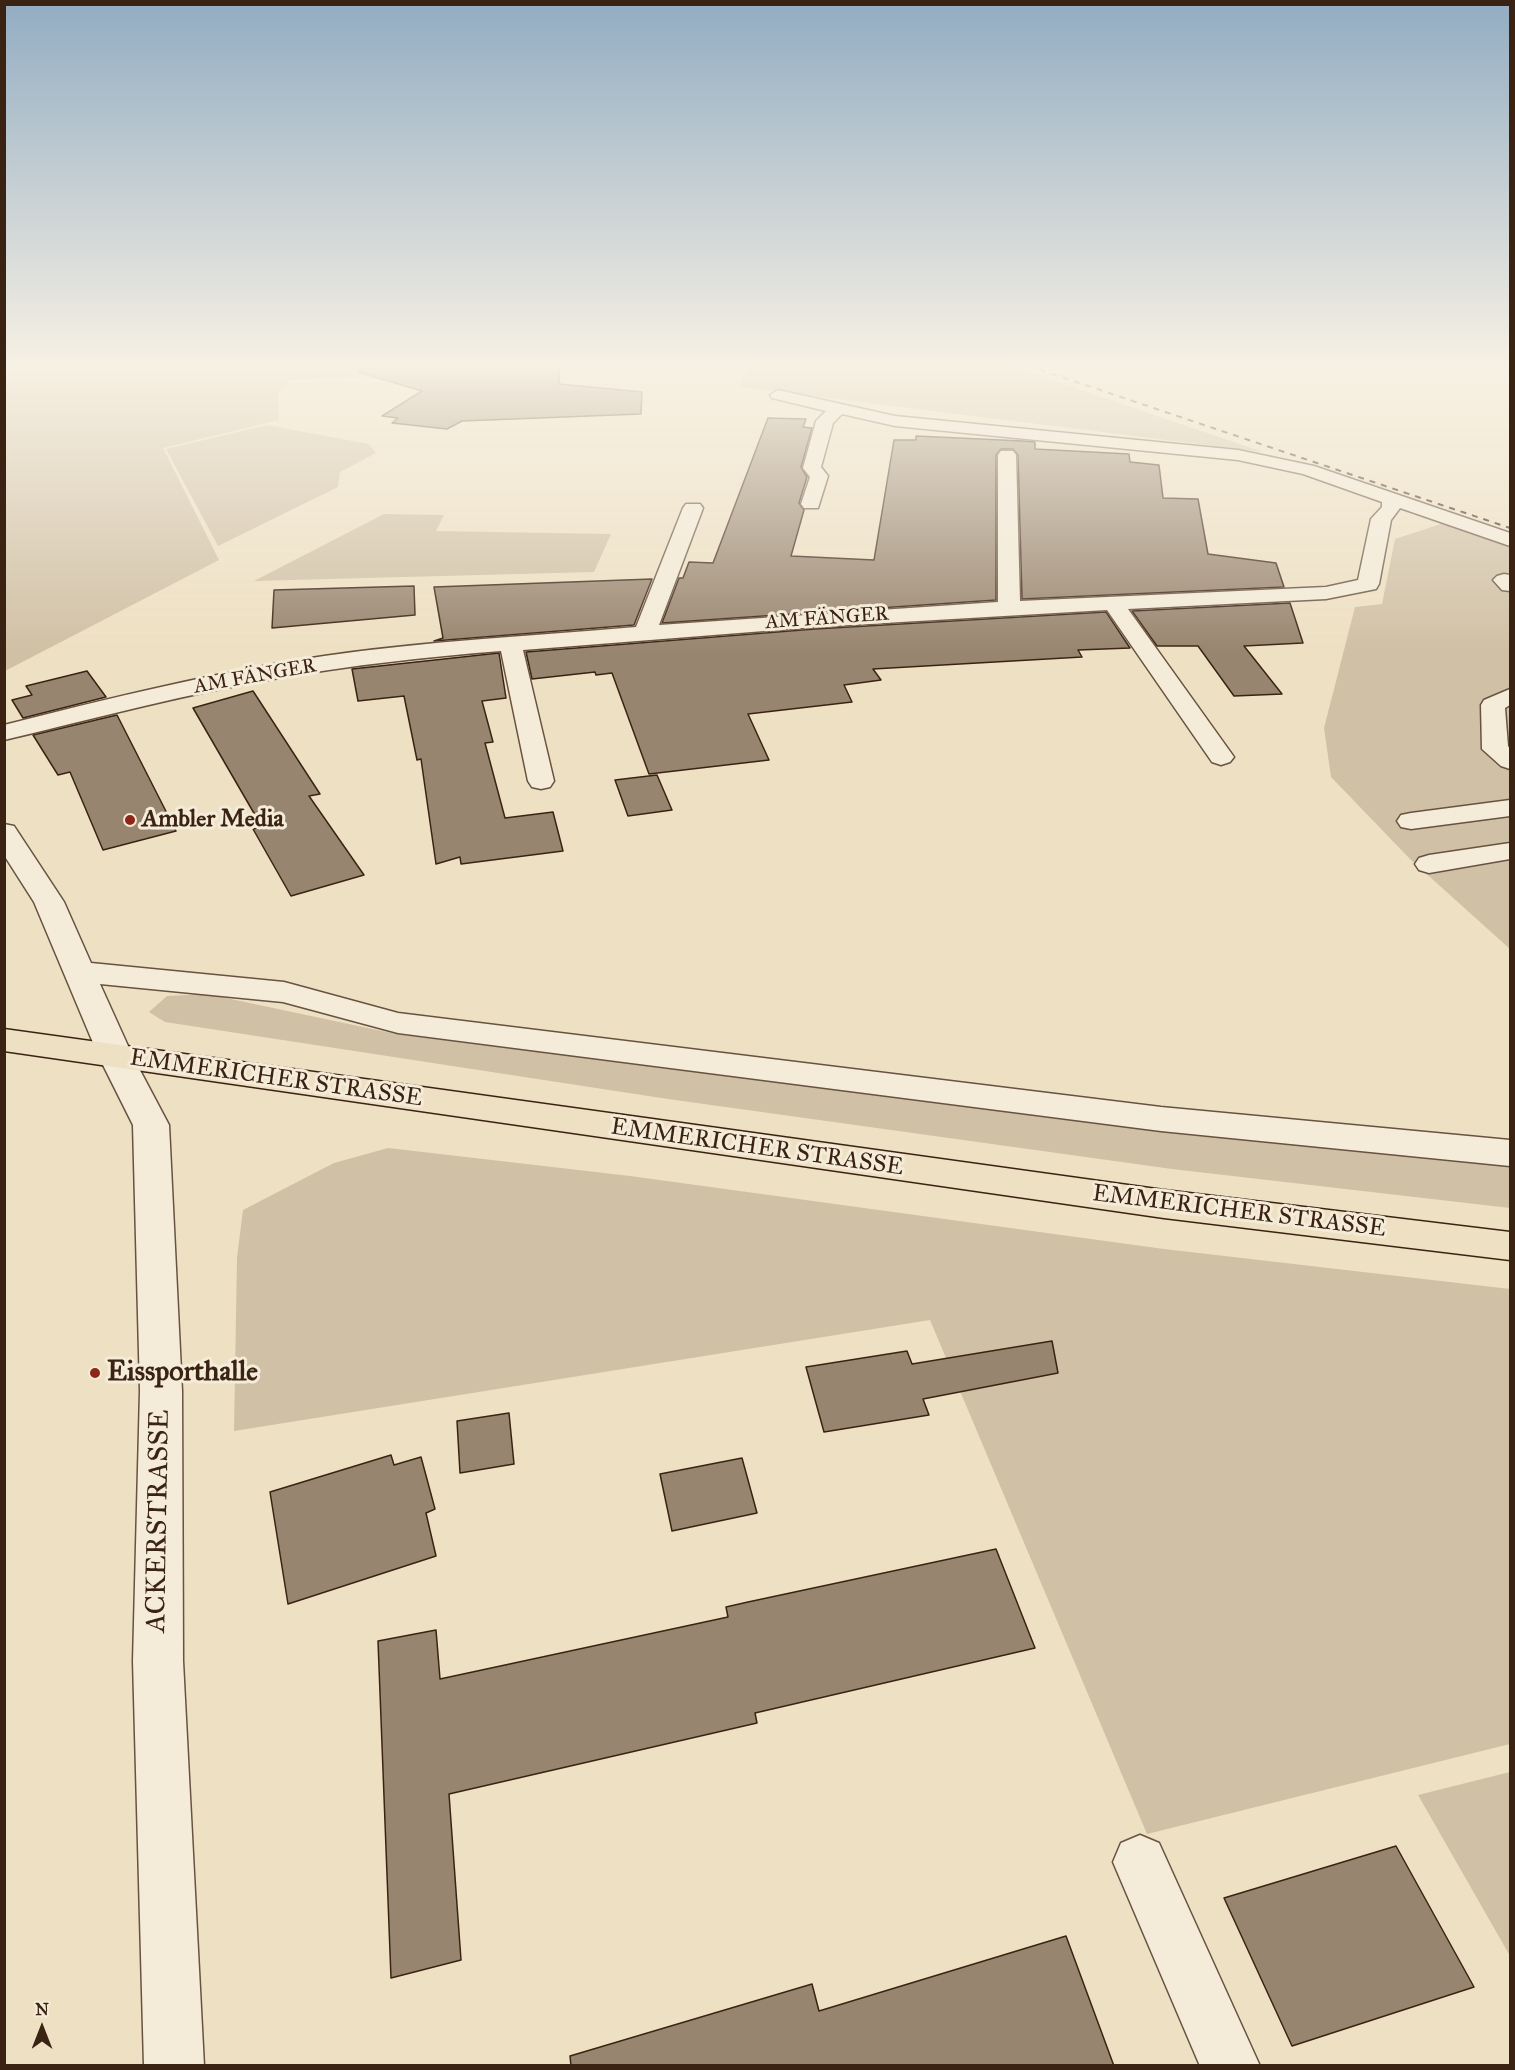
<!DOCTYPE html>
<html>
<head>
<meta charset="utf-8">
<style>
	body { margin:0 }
	#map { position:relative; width:1515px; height:2070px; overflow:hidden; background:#eee0c3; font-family:"IM FELL Great Primer",serif }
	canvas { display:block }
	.frame { position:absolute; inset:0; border:6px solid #3b2314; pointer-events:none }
	.north { position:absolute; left:12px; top:1998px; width:60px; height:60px; -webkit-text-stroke:4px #f4ebd8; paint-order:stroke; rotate:0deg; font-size:16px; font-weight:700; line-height:24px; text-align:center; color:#3b2314 }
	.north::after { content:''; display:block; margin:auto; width:21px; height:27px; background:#3b2314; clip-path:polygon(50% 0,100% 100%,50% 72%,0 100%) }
</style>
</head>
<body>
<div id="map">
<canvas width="1515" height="2070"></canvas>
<div class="frame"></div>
<div class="north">N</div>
</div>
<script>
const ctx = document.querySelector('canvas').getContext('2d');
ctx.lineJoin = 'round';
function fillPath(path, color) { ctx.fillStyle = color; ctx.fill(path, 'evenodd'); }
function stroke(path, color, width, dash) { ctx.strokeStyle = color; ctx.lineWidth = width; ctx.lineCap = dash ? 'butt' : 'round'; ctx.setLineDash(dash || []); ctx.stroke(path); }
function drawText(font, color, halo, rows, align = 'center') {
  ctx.font = font + ' "IM FELL Great Primer",serif'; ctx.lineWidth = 6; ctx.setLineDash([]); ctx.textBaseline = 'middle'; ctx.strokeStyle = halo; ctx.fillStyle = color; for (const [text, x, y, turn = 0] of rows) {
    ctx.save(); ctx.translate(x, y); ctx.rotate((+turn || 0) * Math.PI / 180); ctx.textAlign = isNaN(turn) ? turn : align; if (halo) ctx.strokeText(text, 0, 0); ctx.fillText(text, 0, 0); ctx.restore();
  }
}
fillPath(new Path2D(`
	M5 362H369L364 376 289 380 278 394 279 420 163 448 219 560 5 671Z
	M750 362H999L1263 452 740 387Z
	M267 425 369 444 376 453 340 472 338 487 218 546 166 449Z
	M384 514 444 515 436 531 611 534 594 572 254 581Z
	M1447 522 1510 544V949L1410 859 1331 777 1324 728 1355 607 1382 604 1395 539Z
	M207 994 396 1034 1162 1130 1510 1166V1208L1172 1169 668 1099 165 1022 149 1012 167 996Z
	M388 1148 630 1176 1164 1249 1510 1289V1744L1147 1834 930 1320 234 1431 237 1258 243 1210 334 1163Z
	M1510 1772V1956L1418 1795Z`), '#d0c0a5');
const building = new Path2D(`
	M360 362H560L559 384 642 392 641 414 462 421 447 429 392 423 398 418 382 416 422 391 358 372Z
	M768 418 806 419 803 427 812 428 801 467 807 477 799 503 804 510 791 556 874 560 894 440H916V436L1023 441 1035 442V449L1129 454 1130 462 1159 465 1163 498 1198 499 1208 554 1276 563 1284 587 1022 599 1018 455 1013 449H1001L996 455V600L662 623 679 578H683L689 562 713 563Z
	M652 579 634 625 434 641 443 638 434 587Z
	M414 586 415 615 272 628 274 590Z
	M1290 603 1303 643 1244 646 1282 694 1234 696 1198 646H1157L1132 611Z
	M1106 612 1130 648 1078 650 1082 657 873 669 881 680 844 685 852 702 748 714 769 760 649 774 612 673 596 675 595 672 532 679 526 652 815 629Z
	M499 653 506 698 482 701 493 742 485 743 505 818 553 812 563 851 461 864 460 857 436 864 421 759 417 760 404 696 358 701 352 669Z
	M87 671 106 697 23 718 12 700 32 695 26 686Z
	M253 691 320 794 309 796 364 875 291 896 253 829 262 827 193 708Z
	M117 715 176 831 103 850 70 772 58 775 33 735Z
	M657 775 672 810 628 816 615 780Z
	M1052 1341 1058 1373 923 1399 929 1415 824 1432 806 1367 907 1351 912 1364Z
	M509 1413 514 1464 460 1473 457 1421Z
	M391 1455 394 1465 421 1457 435 1509 426 1513 436 1556 288 1604 270 1492Z
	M742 1458 757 1513 672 1531 660 1474Z
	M996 1549 1035 1648 755 1713 757 1723 449 1794 461 1960 391 1978 378 1641 436 1630 440 1679 728 1617 726 1607 748 1602Z
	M1396 1846 1474 1987 1292 2046 1224 1898Z
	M1066 1936 1114 2066H571L570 2056 812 1984 819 2011Z`);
fillPath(building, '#98856f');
stroke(building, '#3b2314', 1.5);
const minor = new Path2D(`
	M778 390 895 416 1238 450 1314 466 1510 533V546L1400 508 1391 520 1379 584 1376 589 1326 599 1128 609 1234 757 1230 762 1221 765 1212 762 1107 610 815 627 523 650 554 781 550 787 541 789 532 787 528 781 501 651C426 657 353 665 279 678 186 694 96 718 4 740V725C110 698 216 672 324 656 428 641 532 636 636 627L683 508 686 504H700L703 508 659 625 998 602V455L1001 451H1013L1016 455 1020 601 1326 587 1358 580 1371 519 1382 507V502L1303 474 1238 460 895 426 842 414 833 423 821 467 828 476 818 508H804L801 504 810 477 803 468 816 421 826 411 772 398 770 395Z
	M1504 574 1510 575V591L1502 590 1493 580 1497 576Z
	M1510 689V705L1505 708 1508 746 1510 749V769L1501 766 1482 749 1481 705 1484 700Z
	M1510 800V816L1411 829 1401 827 1397 821 1401 815 1411 813Z
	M4 824 14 826 64 902 91 963 284 982 398 1013 1161 1107 1510 1140V1166L1161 1131 398 1033 283 1002 100 984 133 1057 169 1125 182 1391 183 1661 204 2066H144L133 1661 140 1391 133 1125 99 1057 34 902 4 855Z
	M1510 843V859L1429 873 1419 870 1415 864 1419 858 1429 855Z
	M1140 1835 1159 1843 1260 2066H1200L1113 1862 1121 1843Z`);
const major = new Path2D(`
	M4 1029 1164 1190 1510 1232V1260L1164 1218 4 1051Z`);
stroke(minor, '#685240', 3);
stroke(major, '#3b2314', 3);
fillPath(minor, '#f4ebd8');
fillPath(major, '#eee0c3');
stroke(new Path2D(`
	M1017 362 1510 528`), '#3b2314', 2, [6, 6]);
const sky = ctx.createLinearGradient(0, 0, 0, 652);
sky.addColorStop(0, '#92acc2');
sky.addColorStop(0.56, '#f7f1e4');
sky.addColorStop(1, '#f7f1e400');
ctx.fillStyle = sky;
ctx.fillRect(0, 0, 1515, 652);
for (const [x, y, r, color] of [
	[130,820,6,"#8f2418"],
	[95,1373,6,"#8f2418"]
]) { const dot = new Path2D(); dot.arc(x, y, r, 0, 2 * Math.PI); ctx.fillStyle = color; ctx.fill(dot); stroke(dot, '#f4ebd8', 2); }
drawText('20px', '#3b2314', '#f4ebd8', [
	["AM FÄNGER",827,619,-4],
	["AM FÄNGER",255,677,-10]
]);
drawText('bold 24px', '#3b2314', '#f4ebd8', [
	["Ambler Media",142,820]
], 'left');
drawText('24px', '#3b2314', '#f4ebd8', [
	["EMMERICHER STRASSE",276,1079,8],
	["EMMERICHER STRASSE",757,1148,8],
	["EMMERICHER STRASSE",1239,1212,7]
]);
drawText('bold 28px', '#3b2314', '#f4ebd8', [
	["Eissporthalle",107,1373]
], 'left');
drawText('28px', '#3b2314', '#f4ebd8', [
	["ACKERSTRASSE",159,1521,-89]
]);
</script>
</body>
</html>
